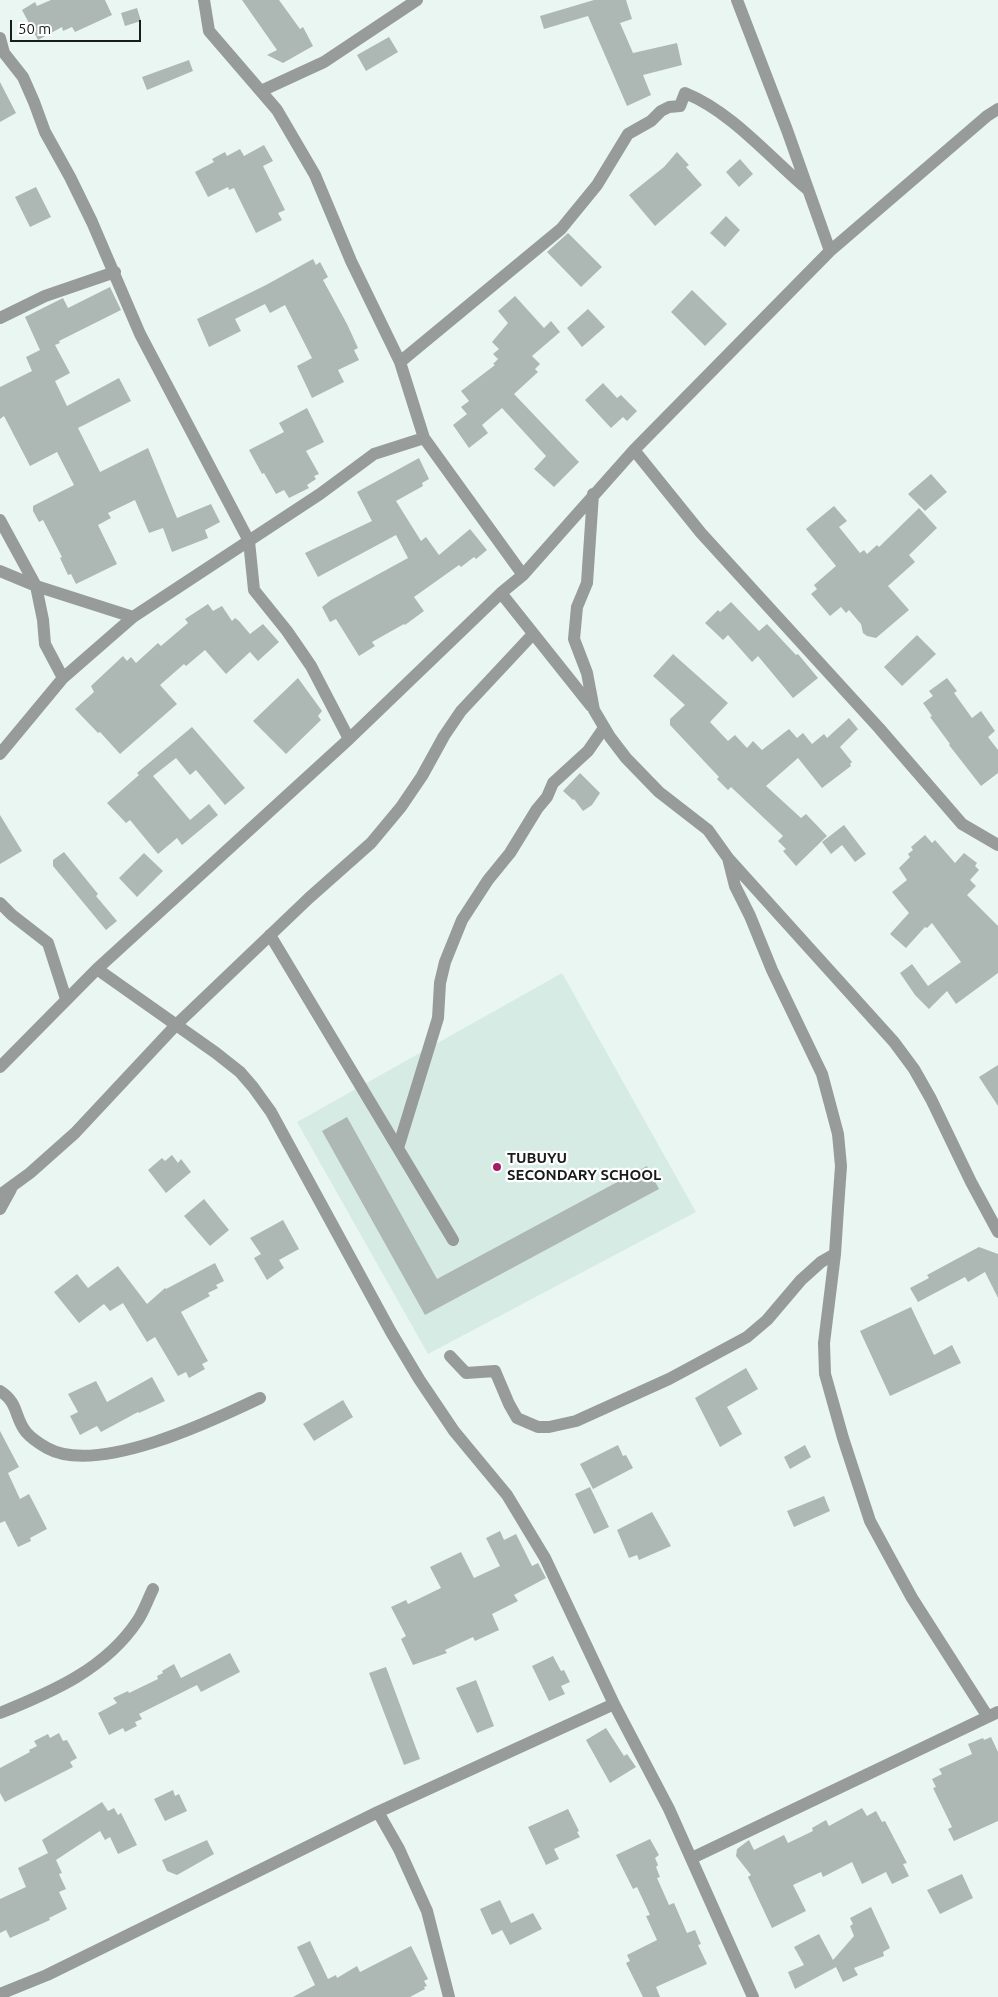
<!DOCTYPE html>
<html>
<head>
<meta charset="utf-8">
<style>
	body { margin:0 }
	#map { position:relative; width:998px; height:1997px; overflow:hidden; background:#eaf6f2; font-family:Ubuntu,sans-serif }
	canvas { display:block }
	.scale { position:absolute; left:10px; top:20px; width:131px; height:22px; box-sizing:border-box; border:2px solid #181c1b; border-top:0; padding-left:6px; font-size:15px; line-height:18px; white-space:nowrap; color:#181c1b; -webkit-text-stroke:4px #fff; paint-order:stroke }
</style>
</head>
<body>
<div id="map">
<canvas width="998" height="1997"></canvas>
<div class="scale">50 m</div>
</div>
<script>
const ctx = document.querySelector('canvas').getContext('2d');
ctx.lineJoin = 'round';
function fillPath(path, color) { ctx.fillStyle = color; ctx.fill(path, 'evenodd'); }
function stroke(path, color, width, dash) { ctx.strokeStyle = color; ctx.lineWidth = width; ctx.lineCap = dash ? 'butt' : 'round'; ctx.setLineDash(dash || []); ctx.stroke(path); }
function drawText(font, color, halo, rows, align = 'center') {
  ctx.font = font + ' Ubuntu,sans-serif'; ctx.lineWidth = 4.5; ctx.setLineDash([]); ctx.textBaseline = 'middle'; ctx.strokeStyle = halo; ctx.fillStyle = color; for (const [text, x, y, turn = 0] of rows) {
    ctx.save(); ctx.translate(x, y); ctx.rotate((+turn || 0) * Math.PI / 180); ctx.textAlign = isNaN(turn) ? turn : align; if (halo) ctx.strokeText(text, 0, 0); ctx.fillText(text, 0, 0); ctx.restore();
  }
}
fillPath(new Path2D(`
	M562 973 696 1212 428 1354 297 1122Z`), '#d7ebe5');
fillPath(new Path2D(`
	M51 0H105L112 15 75 32 72 27 63 31 62 27 38 40 22 10 35 2 37 6Z
	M242 0H279L300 29 303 27 313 46 283 63 267 55 277 50Z
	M594 0H626L632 19 620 23 633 53 677 43 682 65 643 75 651 95 627 106 588 16 544 29 540 16Z
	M137 8 141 21 125 26 121 13Z
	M389 37 398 52 366 71 357 55Z
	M189 60 193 71 147 90 142 77Z
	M0 82 16 113 0 122Z
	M264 145 273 161 263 166 285 210 278 213 282 220 256 233 234 188 229 190 228 187 208 197 195 172 214 162 212 159 225 152 227 156 240 149 244 156Z
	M677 152 689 165 686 167 702 185 655 226 629 195 664 167Z
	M740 159 753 174 739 187 726 172Z
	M36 187 51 217 30 227 15 197Z
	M726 216 740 230 725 247 710 233Z
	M568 233 602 267 581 287 547 252Z
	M313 259 316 265 320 262 328 277 323 280 347 324 358 348 354 350 359 360 338 370 344 382 312 398 297 366 312 358 285 305 270 313 265 304 235 319 241 331 209 347 197 319 266 285Z
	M110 287 121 310 59 341 60 343 55 345 70 373 55 381 67 406 119 378 131 401 78 428 100 472 148 448 177 518 211 504 220 522 205 530 208 538 172 552 163 528 149 533 135 500 108 513 111 518 98 525 117 564 76 584 71 574 68 575 60 558 62 557 43 520 39 522 33 511V506L74 485 57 452 30 466 4 416 0 419V387L32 371 26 357 40 350 25 317 63 298 68 308Z
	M692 290 727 324 705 346 671 312Z
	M515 296 544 328 551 321 560 332 532 356 540 364 535 369 538 372 514 394 579 462 554 487 534 469 546 456 502 408 482 425 488 433 469 448 453 425 467 414 461 407 469 401 461 391 495 365 493 364 498 359 493 354 499 349 492 342 508 323 498 311Z
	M588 309 605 327 582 347 567 328Z
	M603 383 617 398 621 395 637 411 627 421 623 417 611 428 585 400Z
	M307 408 324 442 306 451 319 474 314 476 316 479 307 485 309 488 289 498 284 490 276 494 264 473 262 474 249 450 284 432 279 423Z
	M419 458 429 479 422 483 423 486 396 501 421 541 426 537 439 555 470 529 487 550 476 559 474 557 461 567 459 565 414 597 424 611 405 625 404 624 372 642 375 646 359 656 336 619 330 622 322 607 331 600 408 558 396 535 318 577 305 553 372 521 357 492Z
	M931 474 947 492 925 511 908 494Z
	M834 506 847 521 839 527 860 553 864 550 867 554 877 545 879 547 919 508 937 528 909 555 915 562 888 586 909 610 876 638 867 636 863 633 861 624 849 610 846 613 841 607 830 616 811 594 817 589 814 585 836 566 806 529Z
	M731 602 759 631 767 624 796 655 798 654 818 678 793 698 758 656 752 662 728 635 723 640 705 623 718 610 720 612Z
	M208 604 213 611 222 606 232 621 235 618 239 621 250 634 263 624 279 642 258 661 250 652 226 674 205 650 186 666 184 664 160 685 177 704 120 754 100 732 98 733 75 709 94 692 91 686 123 656 127 661 131 657 136 663 158 643 161 646 188 623 185 619Z
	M917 635 936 654 902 686 884 667Z
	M673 654 728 703 710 722 728 741 735 735 747 748 753 741 762 750 789 729 797 738 803 733 812 744 824 734 827 738 849 718 858 729 840 747 852 762 850 764 851 766 822 788 798 758 766 786 801 818 806 814 827 836 796 866 783 851 786 849 778 841 783 836 731 787 728 790 717 779 719 777 670 725V719L685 705 653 676Z
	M298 678 322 711 318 716 321 720 286 754 253 721Z
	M947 678 957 691 954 693 972 718 981 711 995 731 988 737 998 750V773L981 786 949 745 950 744 930 717 932 716 923 703 933 696 929 691Z
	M192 727 245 788 225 805 196 770 190 775 176 758 153 776 190 820 209 804 218 815 182 845 177 838 158 854 130 820 126 823 107 803 139 775 137 773Z
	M580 773 600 793 592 805 583 811 574 799 573 800 563 791Z
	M0 815 22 851 0 864Z
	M844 825 866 854 855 862 842 845 831 854 822 842Z
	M925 835 932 843 935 840 955 863 964 853 977 863 975 866 979 870 970 880 976 886 967 895 998 926V973L956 1004 947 991 929 1009 915 995 900 973 912 964 928 986 961 962 932 923 927 928 925 927 906 948 890 934 909 913 892 892 907 880 899 868 910 857 908 854 913 850 911 847Z
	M64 852 98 894 96 896 117 921 106 930 53 866V860Z
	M144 853 163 871 137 897 119 878Z
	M998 1065V1106L979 1077Z
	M347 1117 437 1279 647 1166 659 1189 425 1315 322 1131Z
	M172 1155 178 1163 181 1159 191 1172 166 1193 148 1170 162 1158 165 1161Z
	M204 1199 229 1230 210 1246 184 1216Z
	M283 1220 299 1249 279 1260 284 1268 267 1280 254 1258 261 1254 250 1238Z
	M979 1247 998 1254V1298L985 1272 968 1282 965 1277 918 1302 910 1288 929 1278 927 1275Z
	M215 1263 224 1281 216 1285 218 1288 208 1293 210 1296 181 1312 208 1361 202 1364 205 1369 189 1378 186 1372 178 1376 155 1337 147 1342 123 1303 110 1311 104 1304 79 1323 54 1292 77 1274 88 1288 118 1266 147 1304 165 1288 166 1289Z
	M911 1307 934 1355 952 1345 961 1363 890 1396 860 1331Z
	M746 1368 758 1389 727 1407 742 1434 720 1447 695 1398Z
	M152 1377 165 1401 139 1413 138 1412 101 1432 97 1426 80 1435 70 1416 78 1412 68 1394 96 1381 107 1402Z
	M343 1400 353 1417 314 1441 303 1424Z
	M0 1431 19 1467 8 1473 20 1499 29 1494 47 1529 30 1538 31 1541 18 1547 5 1521 0 1523Z
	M618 1445 623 1456 626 1455 633 1468 593 1489 580 1464Z
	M805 1445 811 1457 790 1469 784 1457Z
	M590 1487 609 1527 594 1534 575 1494Z
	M824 1496 830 1511 794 1527 787 1511Z
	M652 1512 671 1546 639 1560 637 1555 629 1558 617 1530Z
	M500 1531 504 1540 516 1534 532 1566 538 1563 546 1578 514 1595 518 1601 492 1614 499 1630 475 1641 473 1637 445 1650 447 1653 413 1665 401 1639 406 1636 391 1607 406 1600 408 1604 441 1588 430 1567 461 1552 474 1578 500 1566 486 1538Z
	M230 1653 240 1672 201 1692 197 1685 139 1714 142 1719 135 1722 137 1726 125 1732 123 1728 109 1735 98 1713 117 1703 113 1698 128 1691 129 1693 158 1679 157 1676 163 1673 162 1671 174 1664 181 1678Z
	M553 1656 561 1671 564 1670 570 1682 561 1686 565 1694 549 1701 532 1666Z
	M386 1667 420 1759 404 1765 369 1673Z
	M476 1680 494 1726 477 1733 456 1688Z
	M606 1728 624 1756 627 1754 636 1767 610 1783 586 1740Z
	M59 1733 63 1741 67 1740 77 1758 70 1762 73 1767 5 1802 0 1793V1768L30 1752 29 1750 37 1746 34 1741 48 1734 50 1738Z
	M991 1737 998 1752V1821L954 1841 948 1829 952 1827 933 1788 936 1787 932 1779 942 1774 939 1769 972 1754 968 1744 983 1738 984 1740Z
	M173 1790 175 1796 179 1794 187 1811 165 1821 154 1799Z
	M102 1802 108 1811 114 1808 118 1815 121 1813 137 1845 118 1854 110 1837 105 1840 100 1831 56 1860 62 1873 59 1874 66 1889 59 1892 67 1909 49 1918 50 1920 10 1938 6 1930 0 1933V1899L26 1887 18 1868 48 1853 42 1840Z
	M862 1808 867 1816 876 1811 882 1822 885 1821 907 1863 903 1864 909 1876 892 1884 886 1872 862 1884 852 1862 823 1877 821 1872 793 1885 806 1911 772 1928 748 1877 751 1875 736 1856 737 1849 749 1840 754 1850 784 1835 788 1843 813 1831 812 1828 826 1820 829 1826Z
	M568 1809 579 1831 577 1832 580 1837 554 1849 559 1859 546 1865 528 1827Z
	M650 1839 659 1855 655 1858 658 1865 656 1867 660 1877 657 1878 669 1905 674 1903 687 1933 695 1930 701 1944 698 1945 707 1964 656 1987 660 1997H643L626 1963 630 1961 627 1955 657 1940 646 1916 650 1915 637 1887 633 1889 616 1855Z
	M207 1840 214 1854 177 1875 167 1871 162 1860Z
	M962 1874 973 1898 940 1914 927 1890Z
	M500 1900 511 1923 533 1913 542 1929 510 1945 502 1930 492 1935 480 1909Z
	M871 1907 890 1948 883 1952 884 1956 854 1968 858 1975 843 1982 836 1967 795 1989 788 1972 804 1965 794 1947 819 1934 833 1960 854 1936 850 1926 853 1924 850 1918Z
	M310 1941 328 1979 336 1975 337 1978 357 1966 360 1972 411 1946 428 1979 424 1981 427 1986 424 1987 425 1989 410 1997H293L315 1985 297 1947Z`), '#adb8b5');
stroke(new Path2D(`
	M204 0 209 31 277 110 315 175 351 261 400 362 424 438 523 575
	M737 0 787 130 830 251
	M0 38 4 53 23 77 34 102 45 132 70 177 92 222 140 334 249 541 254 590 287 631 311 666 349 739
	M261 91 324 62 417 0
	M0 318 45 296 115 272
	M400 362 561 229 597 185 628 134 651 121 661 111 669 107 680 106 685 93C732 112 769 157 807 189
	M634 450 701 533 879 728 962 824 998 845
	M593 494 587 583 577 607 574 639 587 673 594 710 610 737 626 758 659 792 708 830 728 858 894 1042 914 1069 931 1099 971 1182 998 1232
	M0 520 36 586 133 617
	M0 571 36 586 43 620 45 644 63 678
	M501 593 591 706
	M0 754 63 678 133 617 320 494 374 454 424 438
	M728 858 735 886 750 916 772 970 822 1074 838 1134 841 1166 838 1208 835 1254 824 1343 825 1374 843 1438 870 1521 889 1556 912 1598 988 1717
	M0 903 12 915 48 943 66 999
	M270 935 453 1240
	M97 969 216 1053 240 1072 253 1087 271 1112 391 1332 419 1379 454 1431 507 1495 545 1558 614 1704 669 1809 753 1997
	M0 1067 97 969 349 739 501 593 523 575 634 450 830 251 987 116 998 109
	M398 1148 438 1018 440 983 445 962 462 920 488 880 510 853 537 809 547 797 553 783 588 751 604 728
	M0 1195 30 1173 75 1133 176 1025 309 898 371 843 401 807 422 776 444 736 461 711 533 634
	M0 1209 11 1189
	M450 1356 466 1373 495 1371 509 1404 517 1418 538 1427H549L576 1421 669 1379 747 1337 767 1320 801 1280 821 1262 835 1254
	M0 1391C19 1403 14 1417 26 1432 31 1438 40 1444 47 1448 97 1476 212 1421 260 1398
	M0 1713C52 1692 106 1669 138 1620 144 1611 148 1599 153 1589
	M378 1812 399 1849 427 1911 449 1997
	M692 1858 998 1712
	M0 1994 47 1975 378 1812 614 1704`), '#979b9a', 12);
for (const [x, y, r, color] of [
	[497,1167,5,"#a51c64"]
]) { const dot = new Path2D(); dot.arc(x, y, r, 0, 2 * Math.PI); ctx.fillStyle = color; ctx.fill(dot); stroke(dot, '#fff', 2); }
drawText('bold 15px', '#181c1b', '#fff', [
	["TUBUYU",507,1158],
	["SECONDARY SCHOOL",507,1175]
], 'left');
</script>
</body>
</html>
